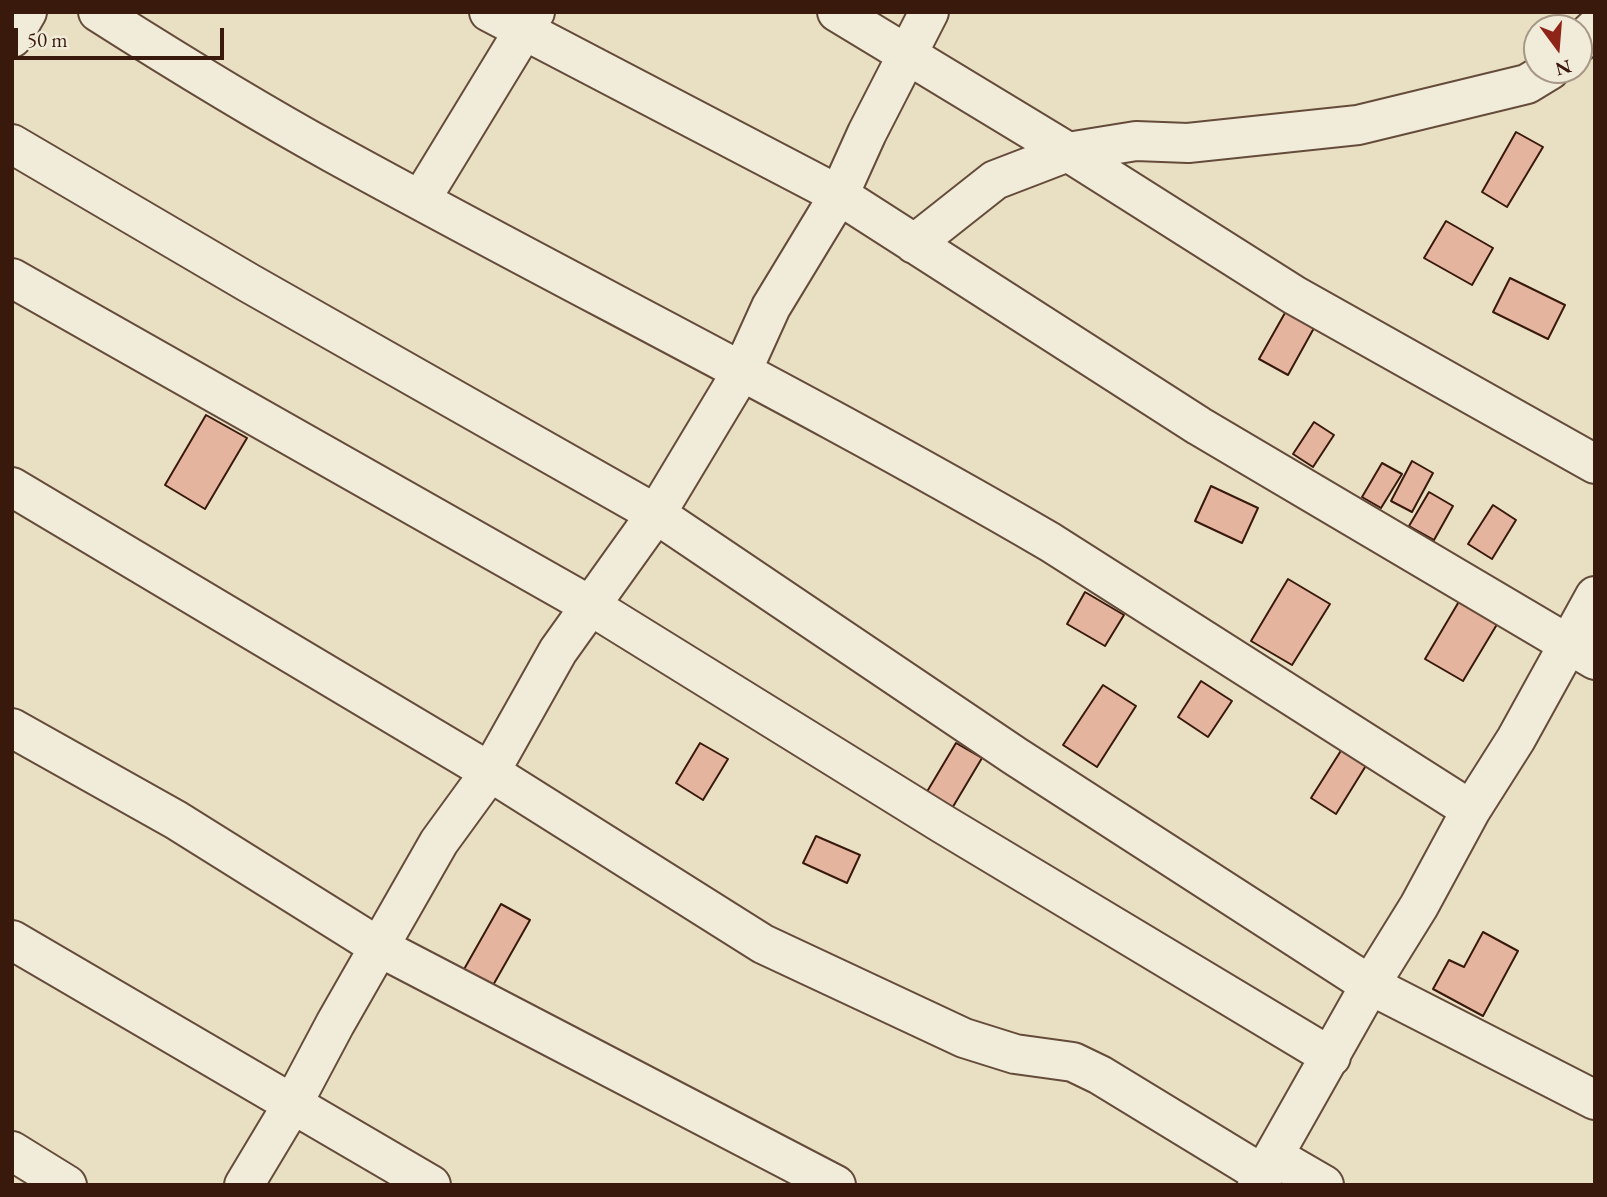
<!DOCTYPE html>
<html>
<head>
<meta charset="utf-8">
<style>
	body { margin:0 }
	#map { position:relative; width:1607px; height:1197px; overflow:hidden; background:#e9e0c4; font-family:"EB Garamond",serif }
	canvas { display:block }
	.frame { position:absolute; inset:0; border:14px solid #39190c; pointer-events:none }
	.north { position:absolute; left:1523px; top:14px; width:70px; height:70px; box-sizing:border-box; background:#f1ebd9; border:2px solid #a79787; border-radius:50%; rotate:164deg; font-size:19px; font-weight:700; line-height:28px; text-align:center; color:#39190c }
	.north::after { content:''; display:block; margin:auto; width:24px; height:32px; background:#8f2418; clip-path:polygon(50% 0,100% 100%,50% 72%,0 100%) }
	.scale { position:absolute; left:14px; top:28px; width:210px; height:32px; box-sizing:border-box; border:4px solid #39190c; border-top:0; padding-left:9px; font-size:21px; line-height:24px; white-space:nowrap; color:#39190c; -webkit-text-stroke:5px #f1ebd9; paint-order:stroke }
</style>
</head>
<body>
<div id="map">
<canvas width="1607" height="1197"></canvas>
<div class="frame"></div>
<div class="north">N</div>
<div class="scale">50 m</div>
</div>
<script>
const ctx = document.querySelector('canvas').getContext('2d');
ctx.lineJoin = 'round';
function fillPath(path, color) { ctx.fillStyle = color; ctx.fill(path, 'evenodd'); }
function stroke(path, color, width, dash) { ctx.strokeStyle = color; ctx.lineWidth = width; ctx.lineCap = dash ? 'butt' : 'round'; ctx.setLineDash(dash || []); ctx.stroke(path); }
const building = new Path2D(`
	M1516 132 1543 147 1507 207 1482 192Z
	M1446 221 1493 248 1472 285 1424 258Z
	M1510 278 1565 305 1548 339 1493 312Z
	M1290 304 1319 319 1288 375 1259 359Z
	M206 415 247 438 205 509 165 485Z
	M1314 422 1334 435 1313 467 1293 454Z
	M1412 461 1433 473 1412 512 1391 501Z
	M1382 463 1402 474 1381 508 1362 497Z
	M1211 486 1258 508 1242 543 1195 521Z
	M1429 492 1453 506 1434 540 1409 526Z
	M1493 505 1516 520 1492 559 1468 544Z
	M1288 579 1330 604 1292 665 1251 641Z
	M1085 592 1124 615 1105 646 1067 624Z
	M1464 593 1502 616 1463 681 1425 659Z
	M1201 681 1232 701 1208 737 1178 717Z
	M1103 685 1136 706 1097 767 1063 745Z
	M700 743 728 759 703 800 676 783Z
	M956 743 982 758 951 810 925 795Z
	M1342 749 1367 764 1336 814 1311 798Z
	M816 836 860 855 847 883 803 863Z
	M501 904 530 920 492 987 463 971Z
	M1483 932 1518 951 1483 1016 1433 989 1449 960 1464 967Z`);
fillPath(building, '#e4b49e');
stroke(building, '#39190c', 2);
const minor = new Path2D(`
	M98 12C175 61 253 109 333 153 571 284 815 405 1050 542L1471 810
	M489 12 839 195 1199 426 1595 660
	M837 12 1068 152 1294 295 1595 464
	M12 38 27 12
	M1579 43 1595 28
	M12 144 249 283 656 514 1015 756 1370 985 1595 1100
	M421 199 535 12
	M914 244 995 180 1068 152 1136 141 1188 143 1358 125 1527 84 1550 70
	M12 278 591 606 943 824 1331 1057
	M12 487 490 772 763 944 964 1038 1015 1054 1073 1062 1100 1075 1264 1175
	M12 728 176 820 379 947 836 1185
	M12 940 431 1185
	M12 1151 67 1185
	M1274 1156 1324 1185
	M244 1185 292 1105 335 1024 439 842 490 772 558 651 656 514 742 371 771 307 839 195 867 133 929 12
	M1257 1185 1370 985 1419 906 1471 810 1516 739 1595 596`);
stroke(minor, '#654b3a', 42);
stroke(minor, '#f1ebd9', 38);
</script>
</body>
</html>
